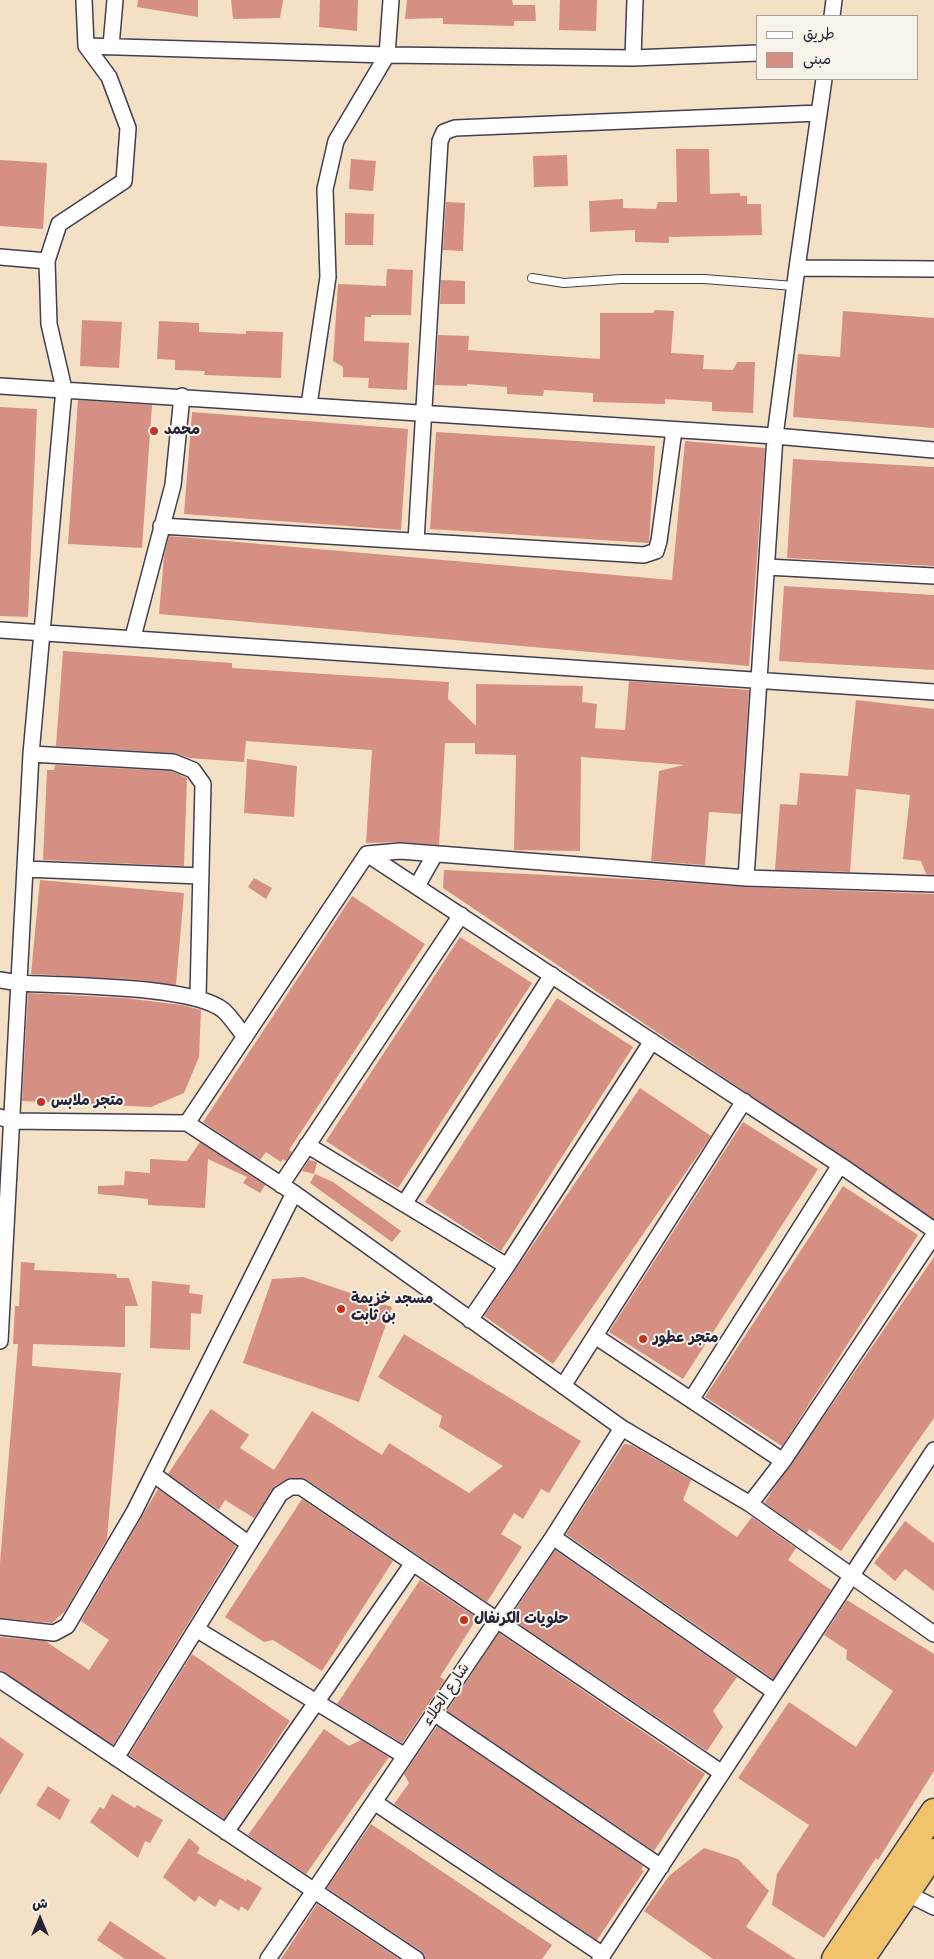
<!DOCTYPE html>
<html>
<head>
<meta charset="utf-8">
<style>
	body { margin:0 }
	#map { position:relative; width:934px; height:1959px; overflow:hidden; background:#f4e0c5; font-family:Mynerve,"Playpen Sans Arabic",sans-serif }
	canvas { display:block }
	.legend { position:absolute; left:756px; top:15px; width:162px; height:65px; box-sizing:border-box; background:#f7f3e8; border:1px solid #a29fa3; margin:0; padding:6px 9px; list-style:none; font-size:15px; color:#22223b }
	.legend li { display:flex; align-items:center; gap:10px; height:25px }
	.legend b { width:25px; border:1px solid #a29fa3 }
	.north { position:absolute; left:15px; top:1894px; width:50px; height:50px; -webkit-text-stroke:4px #f7f3e8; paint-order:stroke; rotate:0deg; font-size:14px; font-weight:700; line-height:20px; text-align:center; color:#22223b }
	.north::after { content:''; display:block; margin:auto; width:18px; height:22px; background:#22223b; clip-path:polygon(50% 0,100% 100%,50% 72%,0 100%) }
</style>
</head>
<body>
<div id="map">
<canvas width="934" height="1959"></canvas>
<ul class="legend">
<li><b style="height:6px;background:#fff"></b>طريق</li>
<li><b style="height:14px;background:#d69083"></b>مبنى</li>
</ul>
<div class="north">ش</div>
</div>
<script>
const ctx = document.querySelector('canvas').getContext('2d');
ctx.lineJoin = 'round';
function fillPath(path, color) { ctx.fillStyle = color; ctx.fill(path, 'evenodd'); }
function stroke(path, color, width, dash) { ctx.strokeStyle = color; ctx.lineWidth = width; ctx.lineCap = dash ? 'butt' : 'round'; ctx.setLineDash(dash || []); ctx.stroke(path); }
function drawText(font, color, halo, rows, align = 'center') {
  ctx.font = font + ' Mynerve,"Playpen Sans Arabic",sans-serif'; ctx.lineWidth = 4; ctx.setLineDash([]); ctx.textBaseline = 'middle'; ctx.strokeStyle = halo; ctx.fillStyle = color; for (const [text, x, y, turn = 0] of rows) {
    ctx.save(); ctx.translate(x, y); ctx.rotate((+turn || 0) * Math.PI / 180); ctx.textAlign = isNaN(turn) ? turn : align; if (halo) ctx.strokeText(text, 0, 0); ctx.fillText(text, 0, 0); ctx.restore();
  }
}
fillPath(new Path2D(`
	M138 0H198V17L137 7Z
	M231 0H283L280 18 233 19Z
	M320 0H358L357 31 319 27Z
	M407 0H512L513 5H535L536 21H514V26L443 24V18L405 19Z
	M560 0H597L596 31 559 30Z
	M676 149H709L710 194 740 193V196H747V204H761L762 235 669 237V243L635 242V230L590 232 589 201 623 199V208L656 209 658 202H677Z
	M567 155 568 186 534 187 533 156Z
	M351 159 376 161 373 191 349 189Z
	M0 160 47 163 43 229 0 226Z
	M446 202 465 203 463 251 443 250Z
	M345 213 374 214 373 245H345Z
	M387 269 413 270 411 315H371V317H365L364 341 409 343 407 390 368 388 369 378 343 377V367L333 361 338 284 386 286Z
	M441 280 465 281V304H440Z
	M655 310 674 311 671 353 704 355 703 369 733 370 737 362H755L753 413 712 411V402L665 399V404L593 402V393L544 390 543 396 507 394V387L467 384V386L435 385 438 335 469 336 468 350 600 359V313H653Z
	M843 311 934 318V428L793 417 798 354 840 357Z
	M82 320 122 322 119 368 80 366Z
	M159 321 199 323V332L246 334V331L283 332 281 378 204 375 205 371 175 370V360L157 359Z
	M78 400 152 405 142 548 68 544Z
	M0 407 37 409 28 617 0 616Z
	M192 412 408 429 401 530 184 514Z
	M436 432 655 446 649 543 430 529Z
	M685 441 765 448 749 666 159 614 164 556 169 536 672 580Z
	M793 459 934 467V566L787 558Z
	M784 586 934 595V670L779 661Z
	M63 651 232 663V668L449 682 448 699 476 726V684L583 686 582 702 597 704 595 728 625 730 629 681 749 690 741 814 709 812 705 865 651 861 659 771 684 765 581 757 580 851 514 850 516 755 475 754V743H445L439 845 401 842 366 843 372 750 246 741 244 762 189 758 174 753 56 746Z
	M856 700 934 709V875L926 874 921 861 903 859 910 795 856 789 850 872 775 870 780 804 797 805 800 773 848 776Z
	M247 759 297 766 294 817 244 813Z
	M55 765 171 771 187 778 184 866 43 860 47 770H54Z
	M444 870 649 880 745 887 934 894V1219L443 888Z
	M254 878 272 888 266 899 248 887Z
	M40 880 184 893 176 985 127 979 31 974Z
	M352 896 425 944 289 1150 292 1152 286 1161 283 1159 281 1162 266 1152 260 1160 203 1122Z
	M460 937 532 983 398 1188 326 1141Z
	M28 993 125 998 182 1005 201 1010 199 1057 184 1093 151 1107 22 1101Z
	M557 998 633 1047 501 1251 425 1202Z
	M640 1088 711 1136 553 1364 484 1316Z
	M743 1122 818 1169 683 1379 609 1332Z
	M200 1142 265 1185 260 1193 243 1183 247 1177 208 1159 205 1208 148 1205V1199L98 1194V1186L124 1185 125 1171 150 1173V1159L187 1161Z
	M309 1160 317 1162 314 1174 302 1171Z
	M315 1174 333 1182 401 1231 392 1242 310 1183Z
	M843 1186 918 1235 782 1446 705 1397Z
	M934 1257V1418L841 1551 809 1529 807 1533 764 1503Z
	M21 1262 35 1263 34 1270 116 1274 117 1278H129L138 1306H125V1347L33 1344 32 1366 121 1373 107 1539 65 1611 52 1623 0 1618V1563L18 1344H13L15 1306H19Z
	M303 1277 392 1307 359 1402 243 1363 272 1279Z
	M152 1281 190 1285 189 1293 203 1295 201 1314 191 1313 190 1350 150 1348Z
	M404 1334 581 1441 549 1493 541 1489 523 1519 514 1513 501 1534 522 1547 487 1602 306 1479 290 1478 275 1486 254 1518 225 1500 219 1510 168 1474 211 1409 249 1435 240 1448 274 1470 312 1411 382 1455 389 1443 469 1493 503 1466 439 1427 442 1416 378 1377Z
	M624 1444 632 1445 691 1480 683 1500 737 1537 752 1517 796 1548 788 1560 831 1590 773 1679 566 1534Z
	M158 1489 236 1546 113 1745 0 1671V1637L45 1641 89 1670 109 1640 81 1621Z
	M302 1499 393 1561 322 1671 273 1640 264 1642 225 1617Z
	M905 1521 934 1543V1591L905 1569 895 1581 874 1563Z
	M555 1550 737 1677 713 1711 723 1727 707 1751 510 1618Z
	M420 1580 477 1618 440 1677 445 1680 402 1743 337 1704Z
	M847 1600 934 1654V1771L878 1860 876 1858 824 1938 772 1905 777 1874 809 1825 738 1778 789 1702 856 1747 893 1691 846 1659 847 1650 824 1635Z
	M499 1633 705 1774 654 1851 447 1711Z
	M192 1654 290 1721 224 1819 129 1755Z
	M437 1726 643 1866 641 1870 644 1871 597 1940 394 1804 409 1783 404 1774Z
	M324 1729 349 1746 361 1740 389 1757 306 1874 248 1835Z
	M0 1737 24 1754 0 1795Z
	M48 1786 70 1800 60 1820 36 1805Z
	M112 1794 135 1808 137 1805 163 1820 150 1843 145 1841 138 1858 90 1822 100 1807 104 1809Z
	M371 1824 552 1945 542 1959H425L421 1951 327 1888Z
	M189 1838 200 1848 197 1853 246 1881 247 1879 262 1888 248 1911 241 1906 239 1911 220 1899 215 1907 199 1896 195 1902 163 1877Z
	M704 1848 738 1859 769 1891 746 1927 796 1959H713L644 1911 669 1876Z
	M317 1904 399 1959H281Z
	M110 1921 167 1959H125L97 1940Z`), '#d69083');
const lane = new Path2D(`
	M532 278 564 283 621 279H704L794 286`);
const street = new Path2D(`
	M832 16 834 0
	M86 46 387 55 633 58 758 53
	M111 46 115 0
	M633 58 635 0
	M0 257 47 261
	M797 268 934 269
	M0 386 775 436 934 450
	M309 405 328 277 325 189 336 141 387 55 391 0
	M161 526 644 555 656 551 659 541 674 430
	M416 541 440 141 444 132 455 128 819 113
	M767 567 934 576
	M0 630 934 692
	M133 637 173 485 182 396
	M31 754 173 762 193 770 203 784 198 997
	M367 854 840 1165 934 1230
	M25 869 201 876
	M746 878 775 436 797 268 824 79
	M417 886 435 854
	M0 980 19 983C63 986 192 985 223 1010 231 1017 238 1028 245 1037
	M0 1117 11 1121 187 1123 294 1193 622 1428 750 1504 934 1634
	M187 1123 367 854 400 851 746 878 934 884
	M307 1145 507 1266
	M281 1185 461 915
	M404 1204 552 975
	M470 1320 507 1266 652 1041
	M595 1336 783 1461
	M0 1341 31 754 64 389 49 324 47 261 59 224 124 181 128 128 109 77 86 46 84 0
	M563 1386 744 1101
	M691 1400 840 1165
	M153 1474 249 1544
	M750 1504 783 1461 934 1235
	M553 1537 775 1692
	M0 1627 54 1633 67 1626 134 1512 294 1193
	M196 1629 405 1756
	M0 1680 416 1959
	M434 1713 661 1867
	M116 1758 280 1494 291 1487H301L722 1773
	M374 1802 603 1955
	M226 1832 413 1563
	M906 1893 934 1907
	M268 1959 553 1537 622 1428
	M600 1959 934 1450`);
const highway = new Path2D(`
	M835 1959 934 1812
	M861 1959 934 1852`);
stroke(lane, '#423e50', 10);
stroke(street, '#423e50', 18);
stroke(highway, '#423e50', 29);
stroke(lane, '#fff', 8);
stroke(street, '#fff', 15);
stroke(highway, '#f1c36a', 26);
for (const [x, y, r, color] of [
	[154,431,5,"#c8321e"],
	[41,1102,5,"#c8321e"],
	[341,1309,5,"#c8321e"],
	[643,1339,5,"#c8321e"],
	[464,1620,5,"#c8321e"]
]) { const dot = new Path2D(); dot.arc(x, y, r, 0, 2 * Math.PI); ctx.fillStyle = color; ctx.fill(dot); stroke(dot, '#f7f3e8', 2); }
drawText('bold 15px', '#22223b', '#f7f3e8', [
	["محمد",164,431],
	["متجر ملابس",51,1102],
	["مسجد خزيمة",351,1300],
	["بن ثابت",351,1317],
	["متجر عطور",653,1339],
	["حلويات الكرنفال",474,1620]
], 'left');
drawText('15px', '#22223b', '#f7f3e8', [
	["شارع الجلاء",447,1695,-56]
]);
</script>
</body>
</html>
